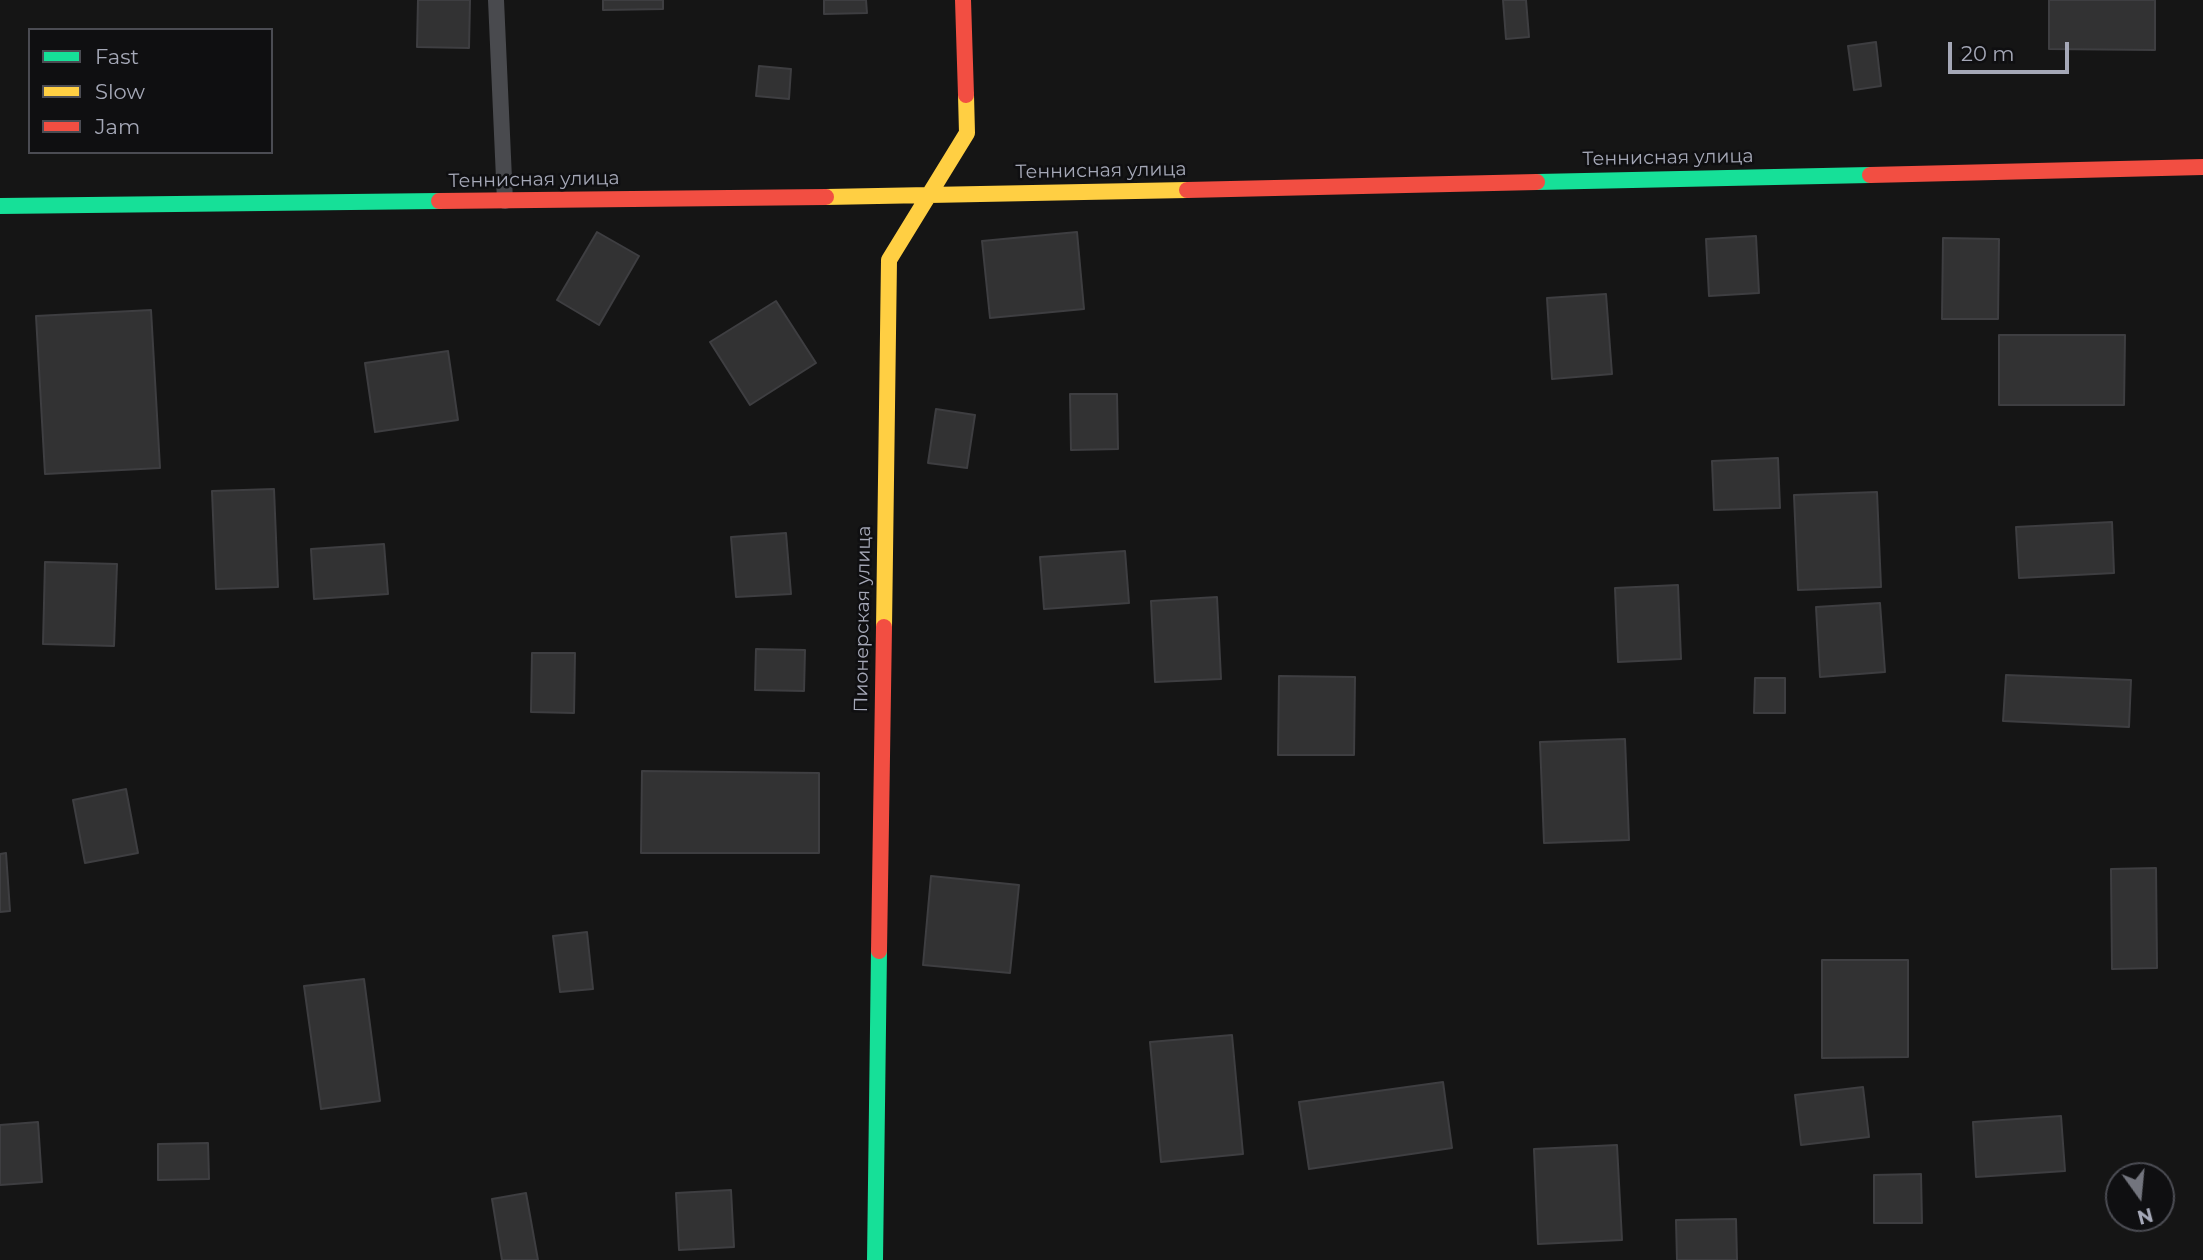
<!DOCTYPE html>
<html>
<head>
<meta charset="utf-8">
<style>
	body { margin:0 }
	#map { position:relative; width:2203px; height:1260px; overflow:hidden; background:#151515; font-family:Montserrat,sans-serif }
	canvas { display:block }
	.legend { position:absolute; left:28px; top:28px; width:245px; height:126px; box-sizing:border-box; background:#0f0f11; border:2px solid #4b4c53; margin:0; padding:9px 12px; list-style:none; font-size:21px; color:#a5a8b7 }
	.legend li { display:flex; align-items:center; gap:14px; height:35px }
	.legend b { width:35px; border:2px solid #4b4c53 }
	.north { position:absolute; left:2105px; top:1162px; width:70px; height:70px; box-sizing:border-box; background:#0f0f11; border:2px solid #4b4c53; border-radius:50%; rotate:165deg; font-size:19px; font-weight:700; line-height:28px; text-align:center; color:#a5a8b7 }
	.north::after { content:''; display:block; margin:auto; width:24px; height:32px; background:#73757e; clip-path:polygon(50% 0,100% 100%,50% 72%,0 100%) }
	.scale { position:absolute; left:1948px; top:42px; width:121px; height:32px; box-sizing:border-box; border:4px solid #a5a8b7; border-top:0; padding-left:9px; font-size:21px; line-height:24px; white-space:nowrap; color:#a5a8b7; -webkit-text-stroke:5px #0f0f11; paint-order:stroke }
</style>
</head>
<body>
<div id="map">
<canvas width="2203" height="1260"></canvas>
<ul class="legend">
<li><b style="height:9px;background:#16e098"></b>Fast</li>
<li><b style="height:9px;background:#ffcf43"></b>Slow</li>
<li><b style="height:9px;background:#f24e42"></b>Jam</li>
</ul>
<div class="north">N</div>
<div class="scale">20 m</div>
</div>
<script>
const ctx = document.querySelector('canvas').getContext('2d');
ctx.lineJoin = 'round';
function fillPath(path, color) { ctx.fillStyle = color; ctx.fill(path, 'evenodd'); }
function stroke(path, color, width, dash) { ctx.strokeStyle = color; ctx.lineWidth = width; ctx.lineCap = dash ? 'butt' : 'round'; ctx.setLineDash(dash || []); ctx.stroke(path); }
function drawText(font, color, halo, rows, align = 'center') {
  ctx.font = font + ' Montserrat,sans-serif'; ctx.lineWidth = 5; ctx.setLineDash([]); ctx.textBaseline = 'middle'; ctx.strokeStyle = halo; ctx.fillStyle = color; for (const [text, x, y, turn = 0] of rows) {
    ctx.save(); ctx.translate(x, y); ctx.rotate((+turn || 0) * Math.PI / 180); ctx.textAlign = isNaN(turn) ? turn : align; if (halo) ctx.strokeText(text, 0, 0); ctx.fillText(text, 0, 0); ctx.restore();
  }
}
const building = new Path2D(`
	M418 0H470L469 48 417 47Z
	M603 0H663V9L603 10Z
	M824 0H866L867 13 824 14Z
	M1503 0H1526L1529 37 1506 39Z
	M2049 0H2155V50L2049 49Z
	M1876 42 1881 86 1854 90 1848 46Z
	M759 66 791 69 789 99 756 96Z
	M597 232 639 256 599 325 557 300Z
	M1077 232 1084 309 990 318 982 241Z
	M1756 236 1759 293 1709 296 1706 239Z
	M1943 238 1999 239 1998 319H1942Z
	M1606 294 1612 374 1552 379 1547 298Z
	M776 301 816 363 750 405 710 342Z
	M151 310 160 468 45 474 36 316Z
	M1999 335H2125L2124 405H1999Z
	M448 351 458 420 375 432 365 363Z
	M1070 394H1117L1118 449 1071 450Z
	M936 409 975 415 967 468 928 463Z
	M1778 458 1780 508 1714 510 1712 461Z
	M274 489 278 587 216 589 212 491Z
	M1877 492 1881 587 1798 590 1794 495Z
	M2112 522 2114 573 2019 578 2016 527Z
	M786 533 791 594 736 597 731 537Z
	M384 544 388 594 314 599 311 549Z
	M1125 551 1129 603 1044 609 1040 557Z
	M45 562 117 564 114 646 43 644Z
	M1678 585 1681 659 1618 662 1615 588Z
	M1217 597 1221 679 1155 682 1151 601Z
	M1880 603 1885 672 1820 677 1816 607Z
	M756 649 805 650 804 691 755 690Z
	M532 653H575L574 713 531 712Z
	M2006 675 2131 680 2129 727 2003 721Z
	M1279 676 1355 677 1354 755H1278Z
	M1755 678H1785V713H1754Z
	M1625 739 1629 840 1544 843 1540 742Z
	M642 771 819 773V853H641Z
	M126 789 138 853 85 863 73 800Z
	M6 853 10 911 0 912V854Z
	M2156 868 2157 968 2112 969 2111 869Z
	M931 876 1019 885 1010 973 923 965Z
	M587 932 593 989 560 992 553 936Z
	M1822 960H1908V1057L1822 1058Z
	M364 979 380 1101 321 1109 304 986Z
	M1232 1035 1243 1154 1161 1162 1150 1042Z
	M1443 1082 1452 1148 1309 1169 1299 1102Z
	M1863 1087 1869 1137 1801 1145 1795 1095Z
	M2061 1116 2065 1171 1976 1177 1973 1122Z
	M38 1122 42 1182 0 1185V1125Z
	M208 1143 209 1179 158 1180V1144Z
	M1617 1145 1622 1240 1538 1244 1534 1149Z
	M1921 1174 1922 1223H1874V1175Z
	M731 1190 734 1247 679 1250 676 1193Z
	M526 1193 538 1260H502L492 1199Z
	M1736 1219 1737 1260H1677L1676 1220Z`);
fillPath(building, '#323233');
stroke(building, '#3e3e41', 2);
stroke(new Path2D(`
	M496 0 505 201`), '#494a4e', 16);
stroke(new Path2D(`
	M1537 182 1870 175
	M0 206 439 201
	M875 1260 879 951`), '#16e098', 16);
stroke(new Path2D(`
	M826 197 1187 190
	M884 627 889 260 967 133 966 95`), '#ffcf43', 16);
stroke(new Path2D(`
	M963 0 966 95
	M1870 175 2203 167
	M1187 190 1537 182
	M439 201 826 197
	M879 951 884 627`), '#f24e42', 16);
drawText('19px', '#a5a8b7', '#0f0f11', [
	["Теннисная улица",1668,158,-1],
	["Теннисная улица",1101,171,-1],
	["Теннисная улица",534,180,-1],
	["Пионерская улица",863,619,-89]
]);
</script>
</body>
</html>
